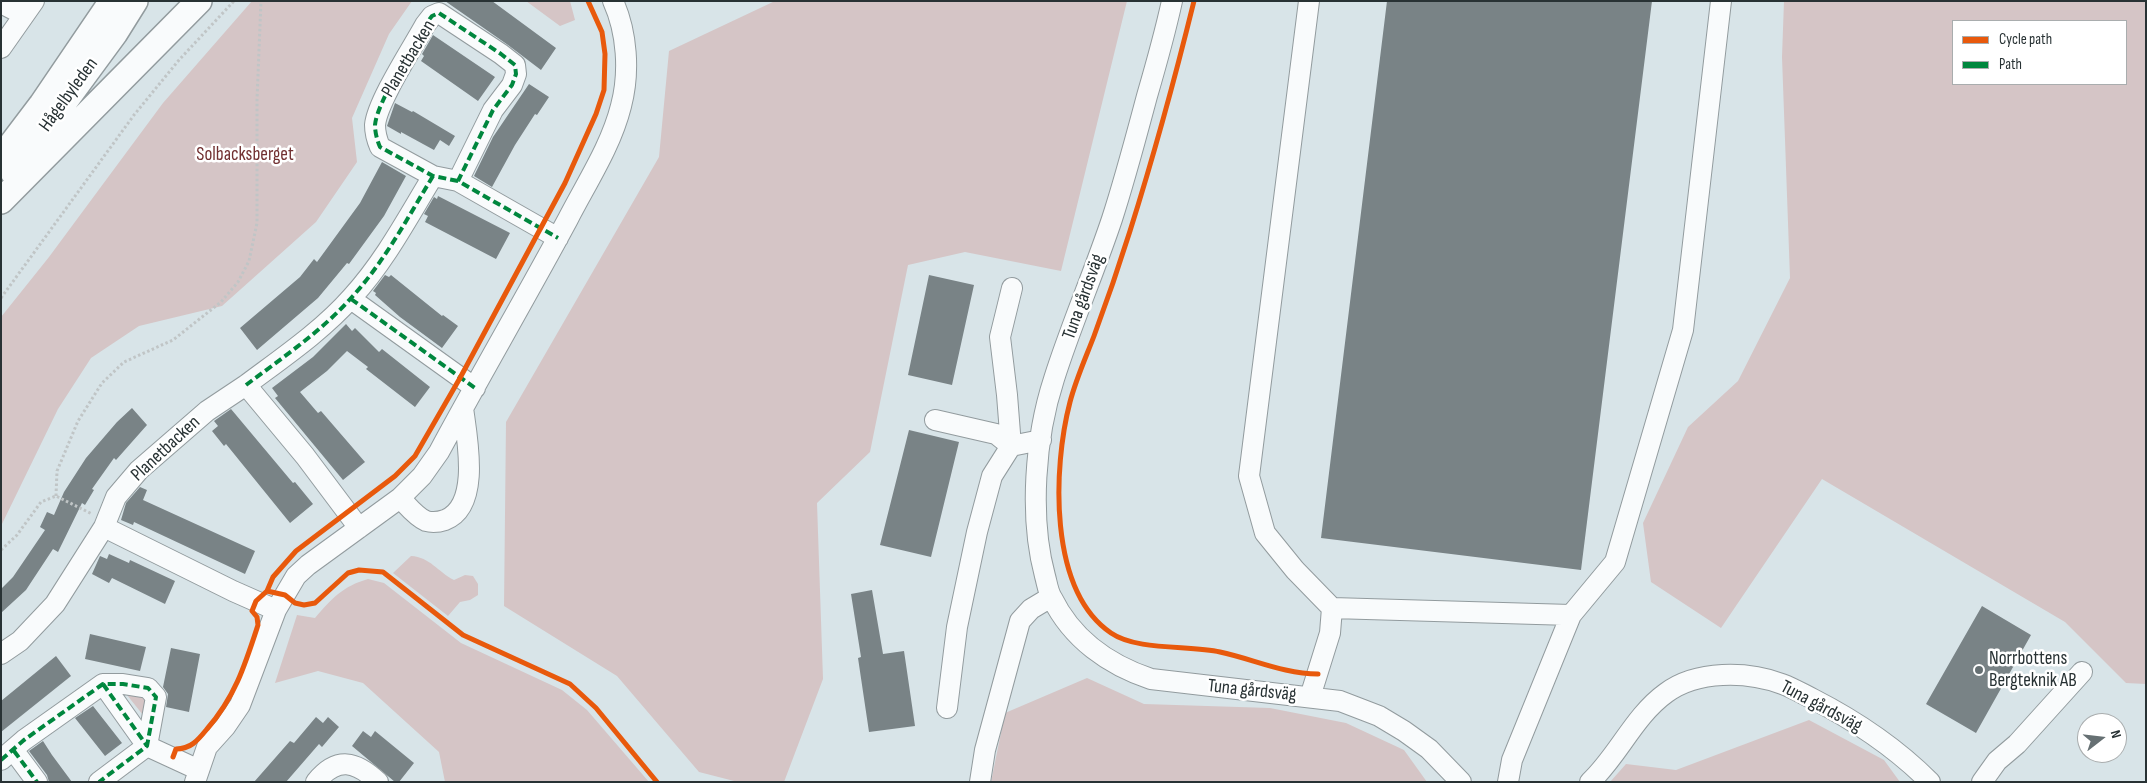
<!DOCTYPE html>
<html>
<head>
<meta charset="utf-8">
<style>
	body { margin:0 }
	#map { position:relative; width:2147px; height:783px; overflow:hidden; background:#d8e4e8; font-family:"Sofia Sans Condensed",sans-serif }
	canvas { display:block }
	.frame { position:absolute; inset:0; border:2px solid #283234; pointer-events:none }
	.legend { position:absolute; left:1952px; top:20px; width:175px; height:65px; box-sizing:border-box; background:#fff; border:1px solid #a9adae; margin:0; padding:6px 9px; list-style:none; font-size:15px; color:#283234 }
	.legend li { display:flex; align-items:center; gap:10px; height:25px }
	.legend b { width:25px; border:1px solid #a9adae }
	.north { position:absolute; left:2077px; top:713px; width:50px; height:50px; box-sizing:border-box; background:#fff; border:1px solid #a9adae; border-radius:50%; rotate:74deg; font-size:14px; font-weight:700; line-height:20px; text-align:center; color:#283234 }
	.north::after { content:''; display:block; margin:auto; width:18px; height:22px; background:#667073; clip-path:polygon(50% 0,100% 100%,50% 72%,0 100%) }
</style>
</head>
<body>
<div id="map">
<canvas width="2147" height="783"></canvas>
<div class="frame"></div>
<ul class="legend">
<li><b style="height:6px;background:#e8590c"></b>Cycle path</li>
<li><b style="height:6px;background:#00873e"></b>Path</li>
</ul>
<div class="north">N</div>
</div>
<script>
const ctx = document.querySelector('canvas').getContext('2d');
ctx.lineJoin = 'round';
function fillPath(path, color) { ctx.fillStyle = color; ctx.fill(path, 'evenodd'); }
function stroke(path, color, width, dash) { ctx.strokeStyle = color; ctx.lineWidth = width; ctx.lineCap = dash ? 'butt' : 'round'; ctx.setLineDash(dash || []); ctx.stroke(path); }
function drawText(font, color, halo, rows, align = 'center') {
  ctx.font = font + ' "Sofia Sans Condensed",sans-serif'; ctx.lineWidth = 5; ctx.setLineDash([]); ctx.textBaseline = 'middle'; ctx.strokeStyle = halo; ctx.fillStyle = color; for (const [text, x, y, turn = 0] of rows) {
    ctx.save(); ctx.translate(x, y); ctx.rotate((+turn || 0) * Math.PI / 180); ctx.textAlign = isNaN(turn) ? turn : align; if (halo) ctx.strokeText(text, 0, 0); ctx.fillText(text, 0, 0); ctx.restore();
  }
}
fillPath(new Path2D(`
	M252 1H412L389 34 352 118 357 162 316 222 222 306 139 326 91 358 58 409 1 526V317L49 257 163 103Z
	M526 1H570L575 20 560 26Z
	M775 1H1127L1061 271 965 252 908 265 870 452 817 503 823 679 784 782H738L699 772 617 676 504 606 506 422 659 157 669 51Z
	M1784 1H2146V684L2126 683 2065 622 1822 479 1721 628 1651 582 1643 523 1688 427 1738 381 1790 278 1782 57ZM2126 21V84H1953V21Z
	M411 556C430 557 438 572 454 580L465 575 473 576 478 584V595L470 600 460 602 448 616 393 573Z
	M368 579 384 583 461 643 562 690 587 710 649 782H445L439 752 363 683 318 671 275 683 297 615 315 618C331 599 343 586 368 579Z
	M1087 678 1144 704 1270 708 1346 723 1404 750 1427 782H991L1005 713Z
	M127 695 146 697 143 715Z
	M1809 720 1884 760 1900 782H1610L1626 764 1676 770Z`), '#d5c5c6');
fillPath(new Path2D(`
	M445 1H492L556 48 541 70 508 45Z
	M1387 1H1652L1581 570 1321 538Z
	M433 35 495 77 478 101 421 61 424 56 422 54Z
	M529 84 549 97 537 115 535 114 515 145 492 187 474 176 493 137Z
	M395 103 412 112 413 111 455 136 449 146 440 140 434 150 401 132V134L387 126Z
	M382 162 406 176 384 216 349 264 347 263 318 298 257 350 240 328 300 277 314 259 317 262 360 203Z
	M438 196 510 233 496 259 425 222 428 216 424 214 434 197 437 199Z
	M385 275 389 277 391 275 442 316 443 315 458 326 442 348 400 317 375 295 376 293 373 291Z
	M929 275 974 285 952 385 908 375Z
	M346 324 352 331 355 328 379 352 382 349 430 387 415 407 366 369 368 367 347 351 327 371 300 392 318 413 321 411 365 462 343 480 275 398 278 396 272 388 313 357Z
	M132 408 147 425 116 460 114 458 92 489 94 490 85 505 82 503 58 552 53 549 26 590 1 613V589L13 577 45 530 40 527 47 512 54 515 64 492 86 458 117 422Z
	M231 409 293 483 295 482 313 504 290 523 226 444 224 446 212 431 218 426 214 421Z
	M909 430 959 442 931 557 880 545Z
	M140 487 147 490 143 500 255 551 245 574 134 522 133 525 121 520 126 503Z
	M109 554 129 563 130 560 175 581 165 604 112 578 109 583 92 574 100 556 107 559Z
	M872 590 883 654 904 651 915 726 869 732 858 658 861 657 851 594Z
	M1982 606 2031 635 1976 733 1926 704Z
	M90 634 146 647 140 671 85 659Z
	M171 648 200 654 189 712 166 707 168 694 163 687Z
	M56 656 71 676 1 732V701Z
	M93 706 122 743 105 756 75 718Z
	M316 717 323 723 328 717 339 727 322 747 319 744 286 782H254L290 741 294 743Z
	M363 731 371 737 375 731 414 763 399 782H395L352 746Z
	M43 741 52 755 72 782H49L47 775 29 751Z`), '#798386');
const minor = new Path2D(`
	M1172 1C1165 33 1156 65 1147 96 1136 137 1125 179 1112 219 1094 273 1071 325 1054 379 1035 437 1029 517 1045 576 1047 583 1048 592 1052 598 1072 639 1109 665 1151 679L1340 701 1379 716 1404 731 1429 749 1461 782
	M1309 1 1249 476 1265 533 1295 570 1332 608 1571 615 1512 760 1508 782
	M1 3 24 15
	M1 48 34 1
	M458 181 433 176 380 147C377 140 375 132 375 125 377 102 413 47 425 25L432 16 439 13 501 54 515 65 516 74 512 85 493 110 458 181 558 238
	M351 299 475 388
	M246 385C282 358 322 331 352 297 385 261 408 217 433 176
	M935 420 996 434 1011 446 1041 440
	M400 498C407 505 416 517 426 521 433 523 439 522 445 520 481 506 467 438 463 408
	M104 527 233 591 276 610
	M1571 615 1615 562 1683 330 1721 1
	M1 654 20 641 55 604 104 527 116 497 139 470 207 411 246 385 305 456 359 528
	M103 684 147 746 199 770
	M1310 697 1330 633 1332 608
	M947 708 957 627 977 532 992 476 1011 446 1007 395 1000 337 1012 288
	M14 751 37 782
	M1 760 24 740 103 684H123L148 688 156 697 147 746 99 782
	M195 782 207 747 225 727 240 705 276 610 296 576 308 565 400 498 422 476 439 452C481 374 526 297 568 219 587 182 611 146 621 106 630 72 627 32 613 1
	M316 782C337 756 356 761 378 782
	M980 782 985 750 1020 621 1031 609 1051 597
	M1590 782C1618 756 1634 716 1666 693 1697 670 1747 671 1782 684 1793 688 1803 694 1813 699 1856 721 1896 748 1930 782
	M1982 782 1997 761 2017 744 2082 672`);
const major = new Path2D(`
	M1 158 42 104 112 1
	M13 172 115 33 135 1
	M1 201 199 1`);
stroke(minor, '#929b9e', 22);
stroke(major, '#929b9e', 28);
stroke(new Path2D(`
	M1 298 134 115 179 60 234 1
	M56 496 57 471 78 421 102 383 124 362 173 340 221 302 238 282 249 261 257 223V100L261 1
	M1 550 17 535 41 502 56 496 92 514`), '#c0c5c6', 3, [2.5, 2.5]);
stroke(minor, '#f9fbfc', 20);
stroke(major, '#f9fbfc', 25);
stroke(new Path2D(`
	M458 181 433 176 380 147C377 140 375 132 375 125 377 102 413 47 425 25L432 16 439 13 501 54 515 65 516 74 512 85 493 110 458 181 558 238
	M351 299 475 388
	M246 385C282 358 322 331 352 297 385 261 408 217 433 176
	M103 684 147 746
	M14 751 37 782
	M1 760 24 740 103 684H123L148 688 156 697 147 746 99 782`), '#00873e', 4, [8, 4]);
stroke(new Path2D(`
	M1194 1C1175 78 1154 155 1130 231 1119 266 1107 301 1094 336 1086 357 1076 379 1070 402 1053 467 1048 590 1111 633 1137 651 1190 645 1220 652 1253 659 1284 674 1318 674
	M267 591 285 595 295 603 304 605 315 603 348 573 359 570 383 572 463 635 570 684 596 708 657 782
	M173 757 176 749C191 749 198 740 207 729 235 697 245 665 258 625L257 617 252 611 256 601 267 591 273 577 296 551 395 476 415 456 460 378 565 183 596 114 604 90 605 54 602 32 588 1`), '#e8590c', 5);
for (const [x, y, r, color] of [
	[1979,670,5,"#667073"]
]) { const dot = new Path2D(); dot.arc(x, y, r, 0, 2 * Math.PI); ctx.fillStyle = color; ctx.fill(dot); stroke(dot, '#fff', 2); }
drawText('19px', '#283234', '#fff', [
	["Planetbacken",409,59,-59],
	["Hågelbyleden",69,95,-54],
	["Tuna gårdsväg",1084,297,-70],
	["Planetbacken",166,449,-43],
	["Tuna gårdsväg",1252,691,6],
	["Tuna gårdsväg",1821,707,28]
]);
drawText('19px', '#713031', '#fff', [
	["Solbacksberget",245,155]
]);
drawText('19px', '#283234', '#fff', [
	["Norrbottens",1989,659],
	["Bergteknik AB",1989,681]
], 'left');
</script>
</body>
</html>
